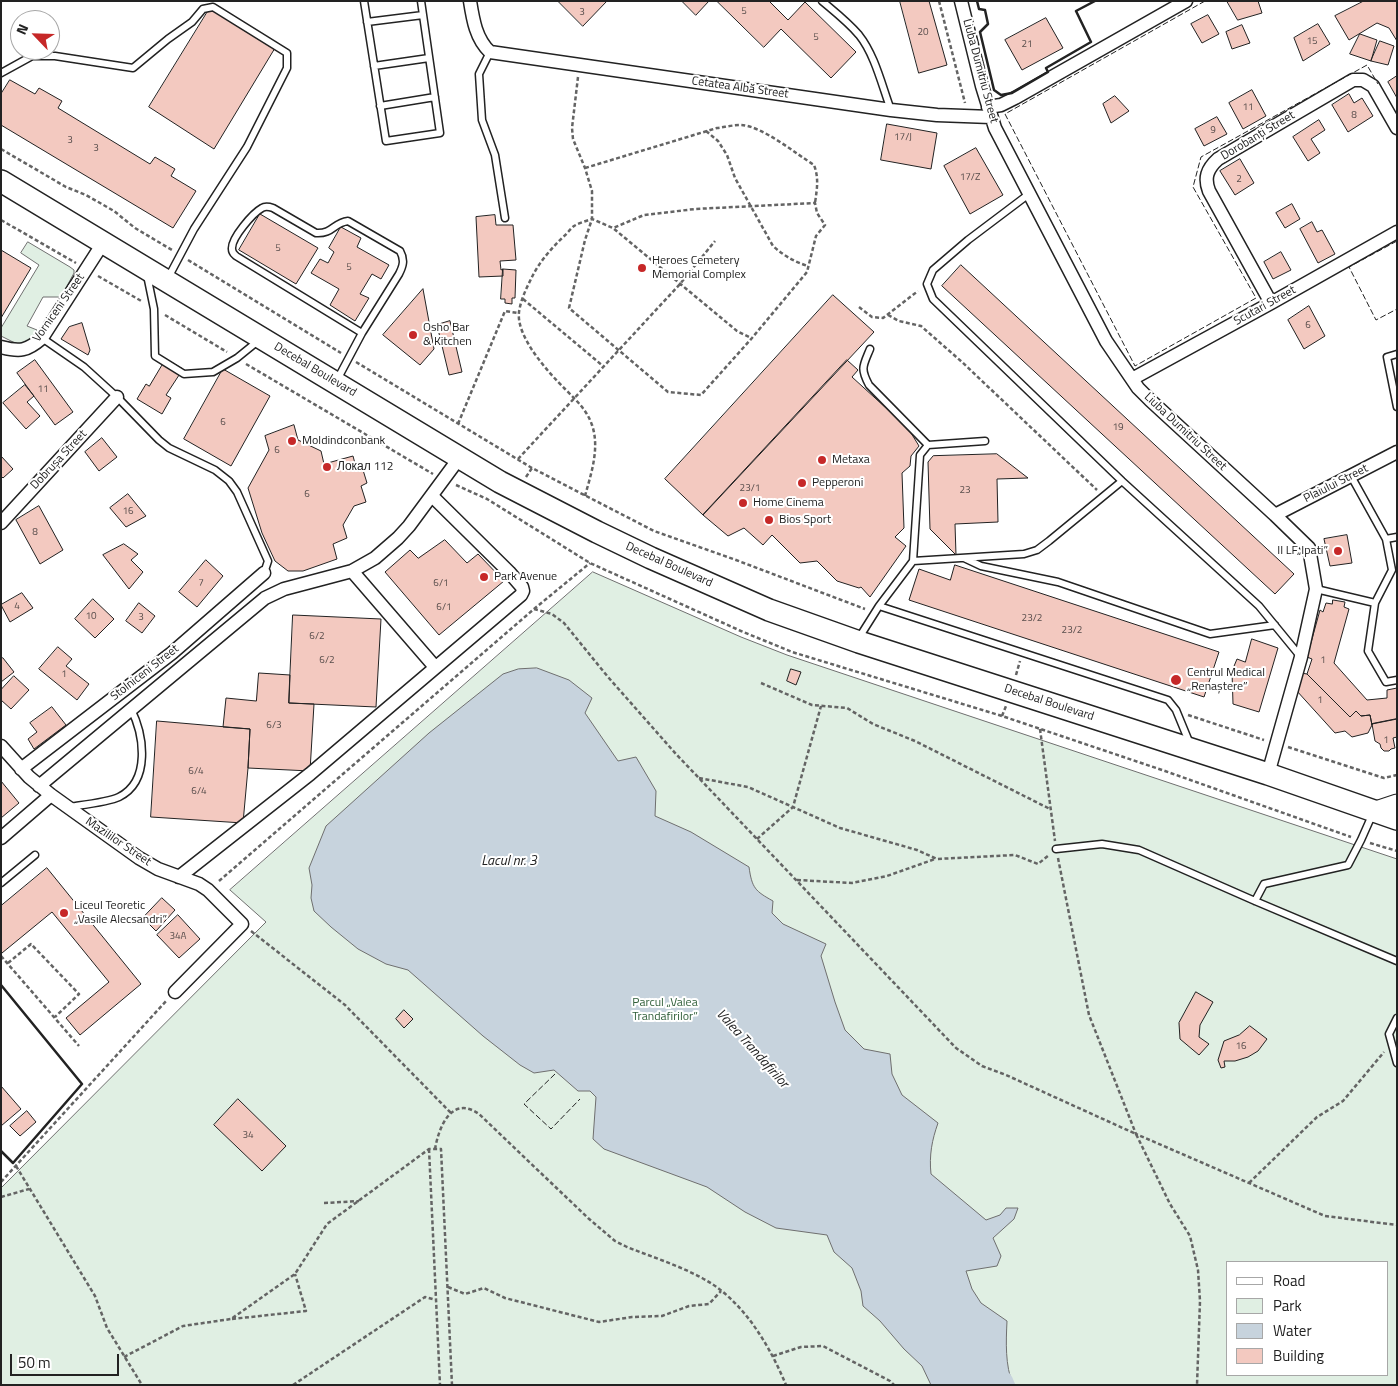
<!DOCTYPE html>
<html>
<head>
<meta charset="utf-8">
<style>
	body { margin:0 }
	#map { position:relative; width:1398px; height:1386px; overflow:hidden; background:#fff; font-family:"Titillium Web",sans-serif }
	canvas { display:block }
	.frame { position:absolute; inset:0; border:2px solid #222; pointer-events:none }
	.legend { position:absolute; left:1226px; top:1261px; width:162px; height:115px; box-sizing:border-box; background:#fff; border:1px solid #a7a7a7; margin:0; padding:6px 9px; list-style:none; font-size:15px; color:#222 }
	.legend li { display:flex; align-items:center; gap:10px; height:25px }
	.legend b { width:25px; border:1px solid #a7a7a7 }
	.north { position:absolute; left:10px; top:10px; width:50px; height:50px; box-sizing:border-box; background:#fff; border:1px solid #a7a7a7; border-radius:50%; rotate:294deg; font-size:14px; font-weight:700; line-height:20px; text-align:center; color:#222 }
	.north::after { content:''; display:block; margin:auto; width:18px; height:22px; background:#c62828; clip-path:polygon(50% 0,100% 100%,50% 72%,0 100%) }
	.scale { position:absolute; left:10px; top:1354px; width:109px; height:22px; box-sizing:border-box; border:2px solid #222; border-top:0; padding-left:6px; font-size:15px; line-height:18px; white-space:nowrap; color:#222; -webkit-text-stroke:4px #fff; paint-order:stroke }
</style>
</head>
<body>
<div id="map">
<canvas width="1398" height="1386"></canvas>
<div class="frame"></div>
<ul class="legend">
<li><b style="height:6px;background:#fff"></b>Road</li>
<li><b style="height:14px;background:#e0efe3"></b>Park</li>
<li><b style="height:14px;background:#c7d3dd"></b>Water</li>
<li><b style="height:14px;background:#f3c9c0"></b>Building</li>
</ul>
<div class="north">N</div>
<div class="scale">50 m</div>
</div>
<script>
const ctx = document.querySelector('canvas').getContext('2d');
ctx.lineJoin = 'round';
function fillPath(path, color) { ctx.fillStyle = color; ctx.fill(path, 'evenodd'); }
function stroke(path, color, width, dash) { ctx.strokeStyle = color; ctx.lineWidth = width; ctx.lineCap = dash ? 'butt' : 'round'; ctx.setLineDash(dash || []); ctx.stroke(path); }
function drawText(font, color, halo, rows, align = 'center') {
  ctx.font = font + ' "Titillium Web",sans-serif'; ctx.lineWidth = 4; ctx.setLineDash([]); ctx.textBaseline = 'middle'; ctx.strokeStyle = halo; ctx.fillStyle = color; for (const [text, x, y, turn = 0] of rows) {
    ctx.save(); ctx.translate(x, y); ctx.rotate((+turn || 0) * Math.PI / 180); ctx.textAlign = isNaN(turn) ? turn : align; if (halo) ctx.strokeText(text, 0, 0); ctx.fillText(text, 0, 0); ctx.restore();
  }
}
const green = new Path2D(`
	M28 242 70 267 74 270V273L61 297H43L27 326 37 330 30 342 17 344 1 336V328L39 265 21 253Z
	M593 572 741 637 787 655 1397 859V1385H1V1188L266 922 230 890ZM1227 1262H1387V1375H1227Z`);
fillPath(green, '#e0efe3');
stroke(green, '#6f6f6f', 1);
const water = new Path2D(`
	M537 668 569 680 592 698 585 713 618 761 636 757 656 791 655 816 691 832 749 867C752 888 755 891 773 901L772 913 783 924 826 944 821 956 835 1002 845 1030 864 1049 890 1054 892 1074 902 1095 938 1123C932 1140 929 1155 931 1174L986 1220 1000 1215 1006 1208H1018L1014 1219 993 1238 1001 1256 997 1266 966 1271 972 1289 981 1303 1007 1321C1006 1342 1005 1365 1013 1385H931L922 1366 904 1349 880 1321 863 1306 861 1291 852 1268 834 1252 827 1235 776 1228 745 1212 707 1187 604 1149 593 1139 596 1097 590 1091H578L554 1070 534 1073 520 1065 483 1036 408 970 386 964 358 949 331 927 314 911 311 898 312 885 309 868 326 826 429 733 503 674 518 669Z`);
fillPath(water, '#c7d3dd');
stroke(water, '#6f6f6f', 1);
stroke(new Path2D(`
	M1008 1375 1010 1378 1013 1385`), '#c7d3dd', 4.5);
const building = new Path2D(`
	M558 1H607L583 26Z
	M682 1H709L696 15Z
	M717 1H769L788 20 805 2 856 52 831 78 781 29 764 47Z
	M900 1H929L947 65 919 73Z
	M1227 1H1258L1262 13 1238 20Z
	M1364 1H1397V41L1389 28 1377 23 1349 40 1335 16Z
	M210 8 275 48 214 149 149 107Z
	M1208 15 1219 34 1202 43 1191 24Z
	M1046 18 1063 48 1022 70 1005 40Z
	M1318 24 1330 44 1303 61 1294 38Z
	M1242 25 1250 43 1232 49 1226 32Z
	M1360 34 1377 40 1371 61 1350 54Z
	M1380 41 1394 46 1388 65 1371 61Z
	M1397 76V98L1388 82Z
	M10 80 35 94 39 88 62 101 58 108 150 164 155 157 175 169 171 176 196 191 173 228 1 125V94Z
	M1252 90 1266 116 1243 129 1229 103Z
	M1349 94 1354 103 1362 98 1373 116 1348 132 1332 105Z
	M1115 96 1129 111 1111 123 1103 104Z
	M1217 117 1227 134 1204 146 1195 129Z
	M1319 120 1325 130 1311 139 1320 153 1308 161 1293 137Z
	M887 124 937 133 931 169 881 160Z
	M976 148 1003 195 970 214 944 166Z
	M1240 159 1254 183 1235 195 1220 171Z
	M1292 204 1300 219 1285 228 1276 213Z
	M260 214 318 248 296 284 239 250Z
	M495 215 496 225H513L516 260 500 261 501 270 503 269V276L479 277 476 217Z
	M1312 222 1317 232 1322 230 1335 254 1318 263 1300 229Z
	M341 227 361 238 357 247 389 265 381 279 372 274 360 294 369 298 355 321 330 305 339 289 311 273 320 259 328 263 334 252 329 248Z
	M1 250 31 268 1 318Z
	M1281 252 1291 270 1273 279 1264 262Z
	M961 265 1294 574 1275 594 942 286Z
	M503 269 516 270 515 298H512V304L505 303V299H501Z
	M423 289 434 349 420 365 383 335Z
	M833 295 874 332 703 515 665 479Z
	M1309 306 1325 336 1304 349 1288 320Z
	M450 321 462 372 449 375 437 325Z
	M82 323 90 350 88 355 61 339 69 327Z
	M166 359 183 369 166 395 171 398 162 414 137 399 146 384 149 386Z
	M35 360 73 412 55 425 17 373Z
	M847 360 858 370 852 377 908 428 919 446 911 456 910 466 902 473 904 528 895 537 906 546 870 597 861 587 859 588 837 581 817 561 800 563 772 535 763 545 744 528 728 536 703 515Z
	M223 369 270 396 231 466 184 439Z
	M25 385 34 396 27 402 40 416 26 429 3 403Z
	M294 425 298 440 321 451 324 464 353 456 357 471 363 470 367 483 361 486 366 502 354 506 343 525 347 538 333 544 337 559 303 571H288L275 561 262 533 248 488 269 450 265 436Z
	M102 438 117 457 99 471 85 452Z
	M997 454 1028 478 997 479 998 522 955 524 956 555 930 529 928 462 933 456Z
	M1 456 13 469 3 478 1 476Z
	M128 494 146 516 126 527 110 508Z
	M39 506 63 550 40 564 16 520Z
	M1347 535 1352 563 1330 566 1324 539Z
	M445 540 467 563 478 554 504 581 439 635 385 572 410 550 418 558Z
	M124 544 138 554 131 560 143 572 129 589 103 555Z
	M206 560 223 576 197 607 179 592Z
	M955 565 1219 652 1204 697 909 600 919 569 950 580Z
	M22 593 33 608 10 622 1 605Z
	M93 599 114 619 95 638 75 619Z
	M1333 600 1345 602 1344 607 1349 609 1334 663 1367 700 1387 698V690L1397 688V719L1372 724V725L1370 715 1361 716 1356 711 1350 717 1307 674 1312 659 1307 657 1320 610 1323 612 1326 603 1332 604Z
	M139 603 155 616 142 633 126 621Z
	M293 615 381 619 376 707 289 703Z
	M1252 639 1278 648 1259 712 1233 704 1232 671 1237 659 1245 662Z
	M58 647 72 659 66 666 89 684 77 700 39 669Z
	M3 658 14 672 1 682V659Z
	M791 669 801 672 796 685 787 681Z
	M259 673 290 675 289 703 314 704 310 771 248 768 250 729 223 727 226 698 256 701Z
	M1301 673 1307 674 1350 717 1356 711 1361 716 1370 715 1372 725 1368 733 1352 737 1345 731 1335 733 1296 690Z
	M14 676 29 690 11 709 1 700V690Z
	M52 707 66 725 34 749 28 739 37 732 30 723Z
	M1397 719V737L1393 738 1395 748 1391 749 1389 751H1384L1381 748 1380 744 1375 741 1372 724Z
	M157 721 250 729 248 768 243 823 151 817Z
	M1 781 19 803 1 818Z
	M47 868 141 984 80 1035 66 1018 109 982 52 912 2 953 1 951V906Z
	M162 898 175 910 156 931 143 918Z
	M178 915 200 939 179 958 157 935Z
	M1196 992 1213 1002 1200 1025 1199 1037 1209 1044 1199 1055 1180 1039 1179 1023Z
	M404 1010 413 1019 404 1028 396 1019Z
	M1250 1026 1267 1039 1258 1051 1248 1057 1235 1061H1224L1225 1067 1221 1068 1218 1060 1224 1041 1239 1035Z
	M1 1086 21 1109 1 1126Z
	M238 1099 286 1146 262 1171 214 1125Z
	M27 1111 36 1122 20 1136 10 1126Z`);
fillPath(building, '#f3c9c0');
stroke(building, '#222', 1);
const lane = new Path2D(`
	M364 1 386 141 440 133 421 1
	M822 1C835 12 848 22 859 35 875 55 882 86 891 110
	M367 22 423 15
	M490 52 479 74 482 120 495 155 505 218
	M374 66 429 58
	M1 73 32 56H55L133 68 168 39 192 22 203 9 213 7 287 53V68L247 147 194 229 168 278
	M380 106 435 97
	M1029 194 968 240 933 270 927 284 933 299 1122 481 1259 606 1300 656
	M147 275 154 309 155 356 184 374 213 372 237 358 258 341
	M42 338 84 367 117 397 159 440 169 448 215 470 229 481 237 492 268 561 264 573
	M870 349C863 366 860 368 869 385L928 445
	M1397 354 1387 357 1397 407
	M337 380 362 333 399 274C403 266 405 260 400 251L348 221C333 223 333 234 316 233L273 208C270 207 265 206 262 208 253 213 231 238 232 249 232 253 234 254 236 256L362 333
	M1351 476 1386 539
	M964 558 981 566 1058 582 1210 634 1275 625
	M913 561 920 455 928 445 985 441
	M1316 589 1375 603 1392 570 1386 539 1397 537
	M1375 603 1368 651 1386 682 1397 680
	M879 606 1168 700 1176 710 1190 744
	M860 638 862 633 879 606 913 561 1024 554 1037 550 1049 541 1122 481
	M69 807C82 805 109 802 119 797 151 781 144 735 131 709
	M1056 849 1102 844 1139 850 1255 901 1397 961
	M1 883 35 855
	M1255 901 1264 884 1348 865 1361 840 1373 813
	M1397 1018 1389 1034 1397 1063`);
const street = new Path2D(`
	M470 1C473 20 476 39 490 52L891 110 937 115 991 117
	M961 1 982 86 995 128 1106 341 1138 388 1150 400 1275 515 1309 548 1316 589 1301 657 1268 774
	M988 107 1001 105 1015 98 1186 1
	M1271 303 1209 191C1204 178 1207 169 1218 159L1353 80H1363L1373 86 1397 128
	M1 347C20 352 27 351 42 338L103 243
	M1132 379 1271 303 1397 232
	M1275 515 1397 452
	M1 523 117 397
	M352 571 435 667
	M1 746 29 777 51 795 139 858 158 869 199 884 208 890 242 924 175 992
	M21 769 172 653 264 573
	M39 786 265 598 284 589 352 571 375 558 398 538 409 526 460 457
	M1 838 51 795
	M179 877 310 774 521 595 523 591 522 587 509 572 432 496`);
const secondary = new Path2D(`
	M1373 812 1397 804`);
const primary = new Path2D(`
	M1 181 500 482 597 532 651 558 769 610 859 642 1268 774 1397 819`);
stroke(lane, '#222', 9);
stroke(street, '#222', 15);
stroke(secondary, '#222', 21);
stroke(primary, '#222', 24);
stroke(new Path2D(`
	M939 1 965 103
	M578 77 572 128 573 139 585 168 592 191V219L585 240 569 308 668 392 701 395 752 338 807 272 816 236 825 225 817 213 815 203 695 209 644 215 613 228
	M706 131 718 141 727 155 735 178 773 246C784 256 795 262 808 266
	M1 149 66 187 86 195 114 211 135 228 172 250
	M585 168 717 128C725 127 733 125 741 125 762 126 795 153 814 165 819 178 817 189 815 203
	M1 220 76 263
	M188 260 341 353
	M98 276 143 302
	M523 299 603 366
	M859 307 872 317 883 318 918 291
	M165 315 227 352
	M888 315 899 321 921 326 962 362 1097 490
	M356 362 532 468 654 531 736 560 865 609
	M246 364 433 474
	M458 424 505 311 518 313
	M518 459 680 284 715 241
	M526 477 532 468
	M456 485 487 499 590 563 741 631 792 652 1002 716 1165 771 1351 837
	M585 496C591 474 600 448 592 425 587 410 576 400 565 389 548 372 516 337 519 312 521 298 528 285 534 273 542 259 552 248 563 237 567 234 570 229 574 226 579 223 586 221 592 219L613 228 737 331 751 338
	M534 609 552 614 564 623 608 677 676 754 956 1048 982 1066 1006 1075 1136 1134 1170 1204 1190 1236 1198 1270 1200 1301 1197 1385
	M1016 675 1020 661
	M761 683 812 705 847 708 873 724 915 741 1050 809
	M1188 715 1264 740
	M1002 716 1006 706
	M1040 729 1055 841
	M1288 747 1384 778 1397 775
	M699 778 748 787 840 828 917 850 937 859 1015 855 1038 864 1049 855
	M757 839 793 807 821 706
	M1370 843 1397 851
	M1058 858 1089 1015 1136 1134 1325 1216 1397 1225
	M797 880 852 883 887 876 935 859
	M219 881 534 609 590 563
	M251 931 345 1005 451 1113
	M1 956 79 1046
	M8 963 31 944 79 994 55 1017
	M429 1149 440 1385
	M435 1149C439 1126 452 1095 479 1114L588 1218 615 1241 627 1247C652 1257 678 1265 702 1278 742 1299 769 1344 786 1385
	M16 1166 95 1296 107 1328 142 1385
	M1 1182 167 1000
	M1249 1183 1317 1117 1343 1101 1384 1052
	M1 1197 29 1189
	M324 1203 359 1201
	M448 1287 465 1294 484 1288 505 1298 599 1322 632 1317 662 1316 689 1306 709 1304 721 1291
	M232 1319 306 1311 295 1274
	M773 1356 801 1347 823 1346 890 1381 894 1385
	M124 1357 183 1326 231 1319 295 1274 327 1224 429 1149H441L452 1385
	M293 1385 425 1297 436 1300`), '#646464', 2.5, [4, 2.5]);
stroke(lane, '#fff', 6);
stroke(street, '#fff', 12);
stroke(secondary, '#fff', 19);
stroke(primary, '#fff', 21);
stroke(new Path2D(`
	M1205 1 1005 114 1135 366 1256 298 1193 187 1201 157 1367 65 1378 84
	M1397 241 1349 267 1376 320 1397 309
	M555 1074 524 1104 551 1129 580 1099`), '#222', 1, [6, 2.5]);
stroke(new Path2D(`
	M977 1 979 9 985 10 988 24 980 32 994 90 1001 95 1012 93 1048 72 1046 68 1091 42 1076 11 1095 1
	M1 985 82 1084 13 1163 1 1151`), '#222', 2.5);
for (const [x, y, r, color] of [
	[642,268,5,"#c62828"],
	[413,335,5,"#c62828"],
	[292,441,5,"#c62828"],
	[822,460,5,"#c62828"],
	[327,467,5,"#c62828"],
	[802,483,5,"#c62828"],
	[743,503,5,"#c62828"],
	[769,520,5,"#c62828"],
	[1338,551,5,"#c62828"],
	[484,577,5,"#c62828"],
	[1176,680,6,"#c62828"],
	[64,913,5,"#c62828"]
]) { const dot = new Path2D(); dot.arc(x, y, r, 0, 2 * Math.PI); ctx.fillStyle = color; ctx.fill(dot); stroke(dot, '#fff', 2); }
drawText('10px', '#564c4a', null, [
	["5",744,12],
	["3",582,13],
	["20",923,33],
	["5",816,38],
	["15",1312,42],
	["21",1027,45],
	["11",1248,108],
	["8",1354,116],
	["9",1213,131],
	["17/J",903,138],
	["3",70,141],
	["3",96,149],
	["17/Z",970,178],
	["2",1239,180],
	["5",278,249],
	["5",349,268],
	["6",1308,326],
	["11",43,390],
	["6",223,423],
	["19",1118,428],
	["6",277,451],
	["23/1",750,489],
	["23",965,491],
	["6",307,495],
	["16",128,512],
	["8",35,533],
	["7",201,584],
	["6/1",441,584],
	["4",17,607],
	["6/1",444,608],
	["10",91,617],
	["3",141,618],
	["23/2",1032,619],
	["23/2",1072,631],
	["6/2",317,637],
	["6/2",327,661],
	["1",1323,661],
	["1",64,675],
	["1",1320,701],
	["6/3",274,726],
	["1",1386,741],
	["6/4",196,772],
	["6/4",199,792],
	["34A",178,937],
	["16",1241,1047],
	["34",248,1136]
]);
drawText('12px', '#222', '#fff', [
	["Liuba Dumitriu Street",980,71,75],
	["Cetatea Albă Street",740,88,8],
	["Dorobanți Street",1258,136,-31],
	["Scutari Street",1265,306,-29],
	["Vorniceni Street",59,308,-55],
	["Decebal Boulevard",315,370,31],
	["Liuba Dumitriu Street",1185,432,43],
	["Dobrușa Street",59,460,-47],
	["Plaiului Street",1336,484,-27],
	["Decebal Boulevard",669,565,24],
	["Stolniceni Street",145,673,-38],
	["Decebal Boulevard",1049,703,18],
	["Mazililor Street",118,842,34]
]);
drawText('12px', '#222', '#fff', [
	["Heroes Cemetery",652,261],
	["Memorial Complex",652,275],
	["Osho Bar",423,328],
	["& Kitchen",423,342],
	["Moldindconbank",302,441],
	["Metaxa",832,460],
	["Локал 112",337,467],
	["Pepperoni",812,483],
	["Home Cinema",753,503],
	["Bios Sport",779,520],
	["II LF„Ipati”",1328,551,"right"],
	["Park Avenue",494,577],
	["Centrul Medical",1187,673],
	["„Renaștere”",1187,687],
	["Liceul Teoretic",74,906],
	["„Vasile Alecsandri”",74,920]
], 'left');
drawText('12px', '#2f5e38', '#fff', [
	["Parcul „Valea",665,1003],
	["Trandafirilor”",665,1017]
]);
drawText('italic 14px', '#222', '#fff', [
	["Lacul nr. 3",509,862],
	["Valea Trandafirilor",752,1049,48]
]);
</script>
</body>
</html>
